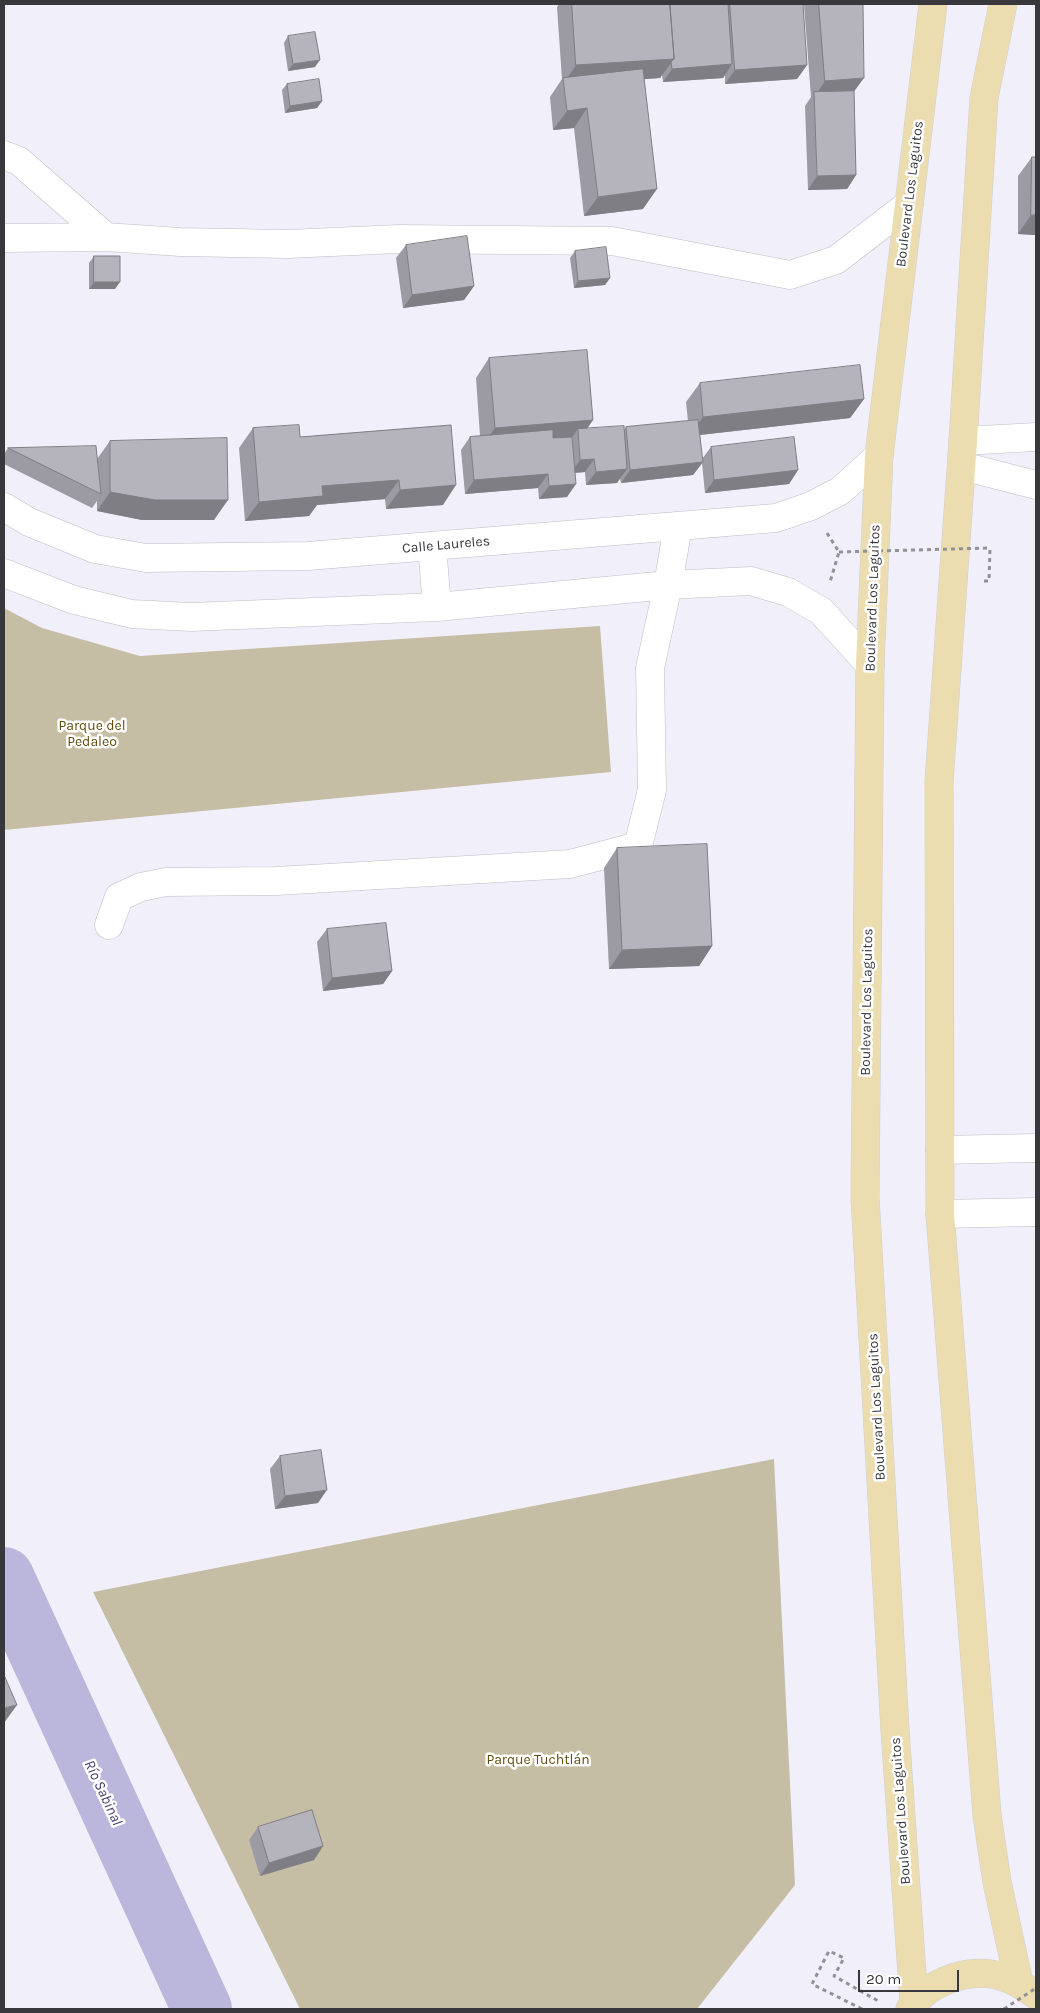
<!DOCTYPE html>
<html>
<head>
<meta charset="utf-8">
<style>
	body { margin:0 }
	#map { position:relative; width:1040px; height:2013px; overflow:hidden; background:#f1f0fa; font-family:Karla,sans-serif }
	canvas { display:block }
	.frame { position:absolute; inset:0; border:5px solid #38373b; pointer-events:none }
	.scale { position:absolute; left:858px; top:1970px; width:101px; height:22px; box-sizing:border-box; border:2px solid #38373b; border-top:0; padding-left:6px; font-size:15px; line-height:18px; white-space:nowrap; color:#38373b; -webkit-text-stroke:4px #fff; paint-order:stroke }
</style>
</head>
<body>
<div id="map">
<canvas width="1040" height="2013"></canvas>
<div class="frame"></div>
<div class="scale">20 m</div>
</div>
<script>
const ctx = document.querySelector('canvas').getContext('2d');
ctx.lineJoin = 'round';
function fillPath(path, color) { ctx.fillStyle = color; ctx.fill(path, 'evenodd'); }
function stroke(path, color, width, dash) { ctx.strokeStyle = color; ctx.lineWidth = width; ctx.lineCap = dash ? 'butt' : 'round'; ctx.setLineDash(dash || []); ctx.stroke(path); }
function drawText(font, color, halo, rows, align = 'center') {
  ctx.font = font + ' Karla,sans-serif'; ctx.lineWidth = 5; ctx.setLineDash([]); ctx.textBaseline = 'middle'; ctx.strokeStyle = halo; ctx.fillStyle = color; for (const [text, x, y, turn = 0] of rows) {
    ctx.save(); ctx.translate(x, y); ctx.rotate((+turn || 0) * Math.PI / 180); ctx.textAlign = isNaN(turn) ? turn : align; if (halo) ctx.strokeText(text, 0, 0); ctx.fillText(text, 0, 0); ctx.restore();
  }
}
fillPath(new Path2D(`
	M4 608 42 628 140 656 600 626 611 772 4 830Z
	M774 1459 795 1885 697 2009H300L93 1592Z`), '#c6bda5');
stroke(new Path2D(`
	M4 1577 202 2009`), '#bbb6db', 60);
const minor = new Path2D(`
	M4 155 19 161 106 237 180 242 288 244 399 239 612 241 790 275 836 260 909 204
	M4 238 106 237
	M963 441 1036 437
	M962 466 1036 485
	M4 507 29 522 95 549 146 558 308 556 776 518 811 506 840 491 879 456
	M432 546 437 607
	M4 573 74 600 132 614 191 617 437 607 668 585 751 581 788 592 821 611 870 665
	M109 925 119 897 141 887 166 882 276 881 570 864 638 846 652 790 650 668 668 585 678 526
	M940 1150 1036 1148
	M940 1214 1036 1212`);
const major = new Path2D(`
	M1003 4 984 98 963 441 939 782 940 1214 987 1815 997 1882 1019 1983
	M914 2003 895 1730 865 1197 870 665 879 456 933 4
	M910 2009C926 1984 962 1970 991 1974 1008 1976 1023 1986 1036 1995`);
stroke(minor, '#bdbcc5', 29);
stroke(major, '#cfcfd0', 29);
stroke(new Path2D(`
	M827 533 839 552 830 582
	M984 581H989L990 548
	M862 2009 812 1984 829 1951 844 1958 834 1976 880 2002`), '#929198', 3, [4, 4]);
stroke(minor, '#fff', 28);
stroke(major, '#ecddb1', 28);
stroke(new Path2D(`
	M839 552 990 548
	M1004 2009 1036 1988`), '#929198', 3, [4, 4]);
fillPath(new Path2D(`
	M559 4H863L854 92 856 175 847 189 808 190 805 106 811 97 804 5 803 6 807 65 797 79 725 84V75L723 78 663 82 662 75 660 78 644 79 643 209 584 216 574 128 553 130 550 97 562 79 557 7Z
	M288 36 315 67 288 71 284 43Z
	M287 84 322 101 317 108 285 113 282 90Z
	M1032 157 1036 235 1018 234V176Z
	M406 245 474 286 464 300 403 308 396 258Z
	M575 251 610 278 605 285 574 288 570 258Z
	M94 256 115 289H89V263Z
	M489 358 593 420 587 429 624 430 626 427 688 421 686 402 700 383 864 399 850 418 700 435 702 459 711 447 798 470 789 484 705 493 702 463 693 475 621 483 620 478 617 483 586 485 585 472 575 473 567 497 539 499 538 488 465 494 461 450 470 437 480 436 476 378Z
	M451 425 443 505 386 509 385 499 317 505 309 516 245 521 239 448 253 428 300 437Z
	M110 441 214 520H142L97 511V501L92 508 4 464V454L8 448 97 459Z
	M617 848 712 946 699 966 609 969 604 868Z
	M327 929 392 971 383 984 323 991 317 942Z
	M280 1456 318 1503 275 1509 270 1469Z
	M258 1827 323 1846 314 1860 260 1876 249 1840Z`), '#9c9ba3');
fillPath(new Path2D(`
	M674 59 660 78 564 85V83L576 65Z
	M320 60 315 67 288 71 293 64Z
	M732 64 723 78 663 82 672 69Z
	M807 65 797 79 725 84 735 70Z
	M864 78 850 97 815 96 825 81Z
	M322 101 317 108 285 113 290 106Z
	M587 108 574 128 553 130 567 111Z
	M856 175 847 189 808 190 817 176Z
	M657 189 643 209 584 216 598 197Z
	M1031 215H1036V235L1018 234Z
	M610 278 605 285 574 288 578 281Z
	M94 282H120L115 289H89Z
	M474 286 464 300 403 308 412 295Z
	M864 399 850 418 690 436 703 417Z
	M593 420 579 439 578 429 570 440 481 447 495 428Z
	M594 459 585 472 571 473 580 460Z
	M703 462 693 475 621 483 630 470Z
	M627 469 617 483 586 485 596 472Z
	M798 470 789 484 705 493 714 480Z
	M548 474 538 488 465 494 474 480Z
	M399 480 385 499 317 505 309 516 245 521 259 502 322 486Z
	M576 484 567 497 539 499 549 486Z
	M456 485 443 505 386 509 400 490Z
	M110 492 228 500 214 520H142L97 511Z
	M712 946 699 966 609 969 622 950Z
	M392 971 383 984 323 991 332 978Z
	M327 1490 318 1503 275 1509 285 1496Z
	M17 1705 4 1723V1708Z
	M323 1846 314 1860 260 1876 269 1863Z`), '#7f7e84');
const building = new Path2D(`
	M572 4H670L674 59 576 65Z
	M670 4H728L732 64 672 69 671 62 674 59Z
	M730 4H803L807 65 735 70Z
	M819 4H863L864 78 825 81Z
	M315 32 320 60 293 64 288 36Z
	M643 69 657 189 598 197 587 108 567 111 563 78Z
	M319 79 322 101 290 106 287 84Z
	M854 91 856 175 817 176 814 92Z
	M1032 157H1036V215H1031Z
	M467 236 474 286 412 295 406 245Z
	M606 247 610 278 578 281 575 251Z
	M94 256H120V282H94Z
	M587 350 593 420 495 428 489 358Z
	M860 365 864 399 703 417 700 383Z
	M698 420 703 462 630 470 626 427Z
	M299 425 300 437 451 425 456 485 400 490 399 480 322 486 323 496 259 502 253 428Z
	M624 426 627 469 596 472 594 459 580 460 578 429Z
	M553 430V438L572 437 576 484 549 486 548 474 474 480 470 437Z
	M794 437 798 470 714 480 711 447Z
	M227 438 228 500H155L110 492V441Z
	M96 446 101 494 8 448Z
	M707 844 712 946 622 950 617 848Z
	M386 923 392 971 332 978 327 929Z
	M321 1450 327 1490 285 1496 280 1456Z
	M4 1675 17 1705 4 1708Z
	M312 1810 323 1846 269 1863 258 1827Z`);
fillPath(building, '#b5b4bd');
stroke(building, '#7f7e84', 1);
drawText('14px', '#38373b', '#fff', [
	["Boulevard Los Laguitos",910,194,-83],
	["Calle Laureles",446,545,-5],
	["Boulevard Los Laguitos",873,598,-88],
	["Boulevard Los Laguitos",867,1002,-89],
	["Boulevard Los Laguitos",877,1407,-93],
	["Boulevard Los Laguitos",901,1811,-94]
]);
drawText('14px', '#604d0c', '#fff', [
	["Parque del",92,726],
	["Pedaleo",92,742],
	["Parque Tuchtlán",538,1760]
]);
drawText('italic 15px', '#473d6f', '#fff', [
	["Río Sabinal",103,1793,65]
]);
</script>
</body>
</html>
